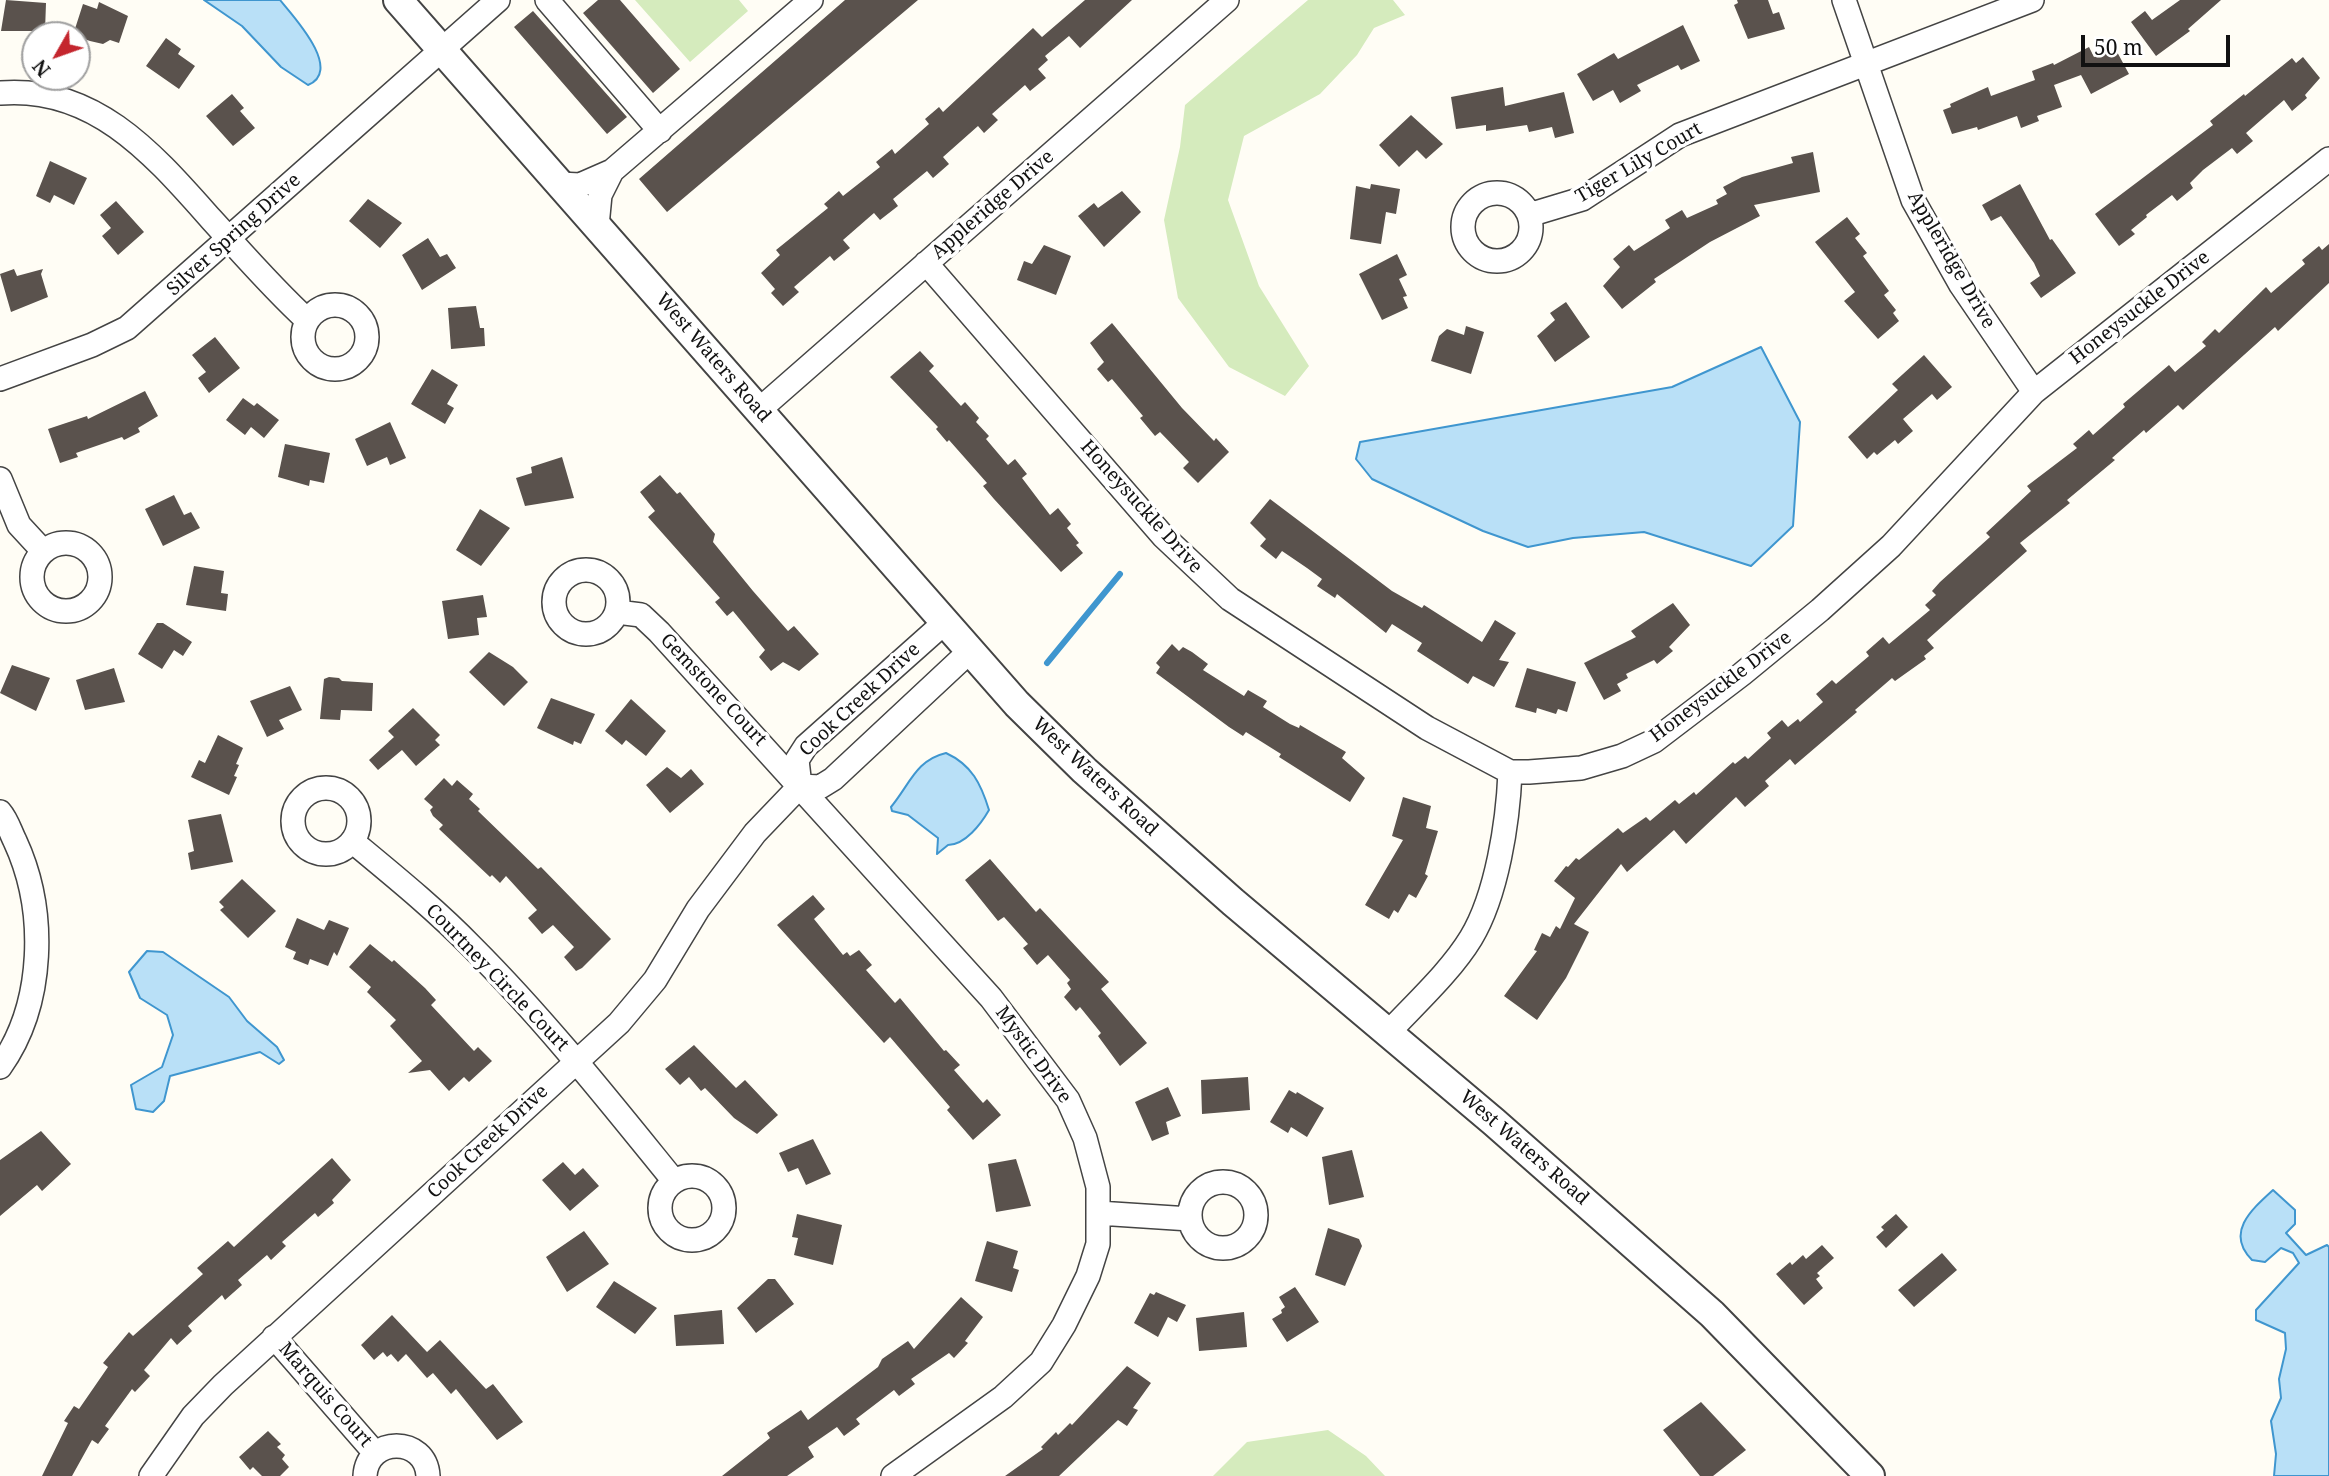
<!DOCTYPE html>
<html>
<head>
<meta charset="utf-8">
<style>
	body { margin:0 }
	#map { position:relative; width:2329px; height:1476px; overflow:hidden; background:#fffdf5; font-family:"Noto Serif",serif }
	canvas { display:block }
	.north { position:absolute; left:21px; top:21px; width:70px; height:70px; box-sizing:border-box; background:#fff; border:2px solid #a0a0a0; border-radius:50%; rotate:230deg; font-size:19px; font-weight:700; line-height:28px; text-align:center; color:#111 }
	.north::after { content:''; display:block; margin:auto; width:24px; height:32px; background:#c4262e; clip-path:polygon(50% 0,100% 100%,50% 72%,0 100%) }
	.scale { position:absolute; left:2081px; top:35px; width:149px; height:32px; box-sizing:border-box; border:4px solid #111; border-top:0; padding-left:9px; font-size:21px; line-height:24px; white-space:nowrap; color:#111; -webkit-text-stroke:5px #fff; paint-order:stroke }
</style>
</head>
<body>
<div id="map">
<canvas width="2329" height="1476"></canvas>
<div class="north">N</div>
<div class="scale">50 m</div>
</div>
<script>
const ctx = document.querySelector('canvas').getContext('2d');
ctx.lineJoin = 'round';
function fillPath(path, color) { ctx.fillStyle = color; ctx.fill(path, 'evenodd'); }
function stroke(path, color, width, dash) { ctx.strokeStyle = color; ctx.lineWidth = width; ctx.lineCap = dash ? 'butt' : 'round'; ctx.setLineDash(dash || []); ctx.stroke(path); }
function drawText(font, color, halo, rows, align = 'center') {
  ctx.font = font + ' "Noto Serif",serif'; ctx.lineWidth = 7; ctx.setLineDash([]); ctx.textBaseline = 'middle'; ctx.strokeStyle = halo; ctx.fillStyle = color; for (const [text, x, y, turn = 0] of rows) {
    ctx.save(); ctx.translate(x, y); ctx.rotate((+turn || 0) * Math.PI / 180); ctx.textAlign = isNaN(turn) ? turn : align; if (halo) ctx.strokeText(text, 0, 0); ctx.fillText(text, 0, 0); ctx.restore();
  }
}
fillPath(new Path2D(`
	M635 0H739L748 11 690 62Z
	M1308 0H1393L1405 15 1374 28 1357 55 1320 94 1244 136 1228 200 1259 286 1309 366 1285 396 1229 367 1178 298 1164 220 1180 147 1185 105Z
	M1328 1430 1366 1456 1385 1476H1213L1247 1442Z`), '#d5ebbd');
const water = new Path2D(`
	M204 0H280C292 15 344 70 308 85L281 67 242 26Z
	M1761 347 1800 422 1793 526 1751 566 1644 532 1573 538 1528 547 1483 531 1372 479 1356 459 1360 442 1672 387Z
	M946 753C972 765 981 784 989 810 981 824 965 845 948 845L937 854 938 838 908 815 892 811 891 807C910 784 916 760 946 753Z
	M147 951 163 952 229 997 247 1021 277 1047 284 1060 279 1064 260 1052 170 1076 164 1101 153 1112 136 1109 131 1085 162 1067 173 1035 167 1015 140 998 129 972Z
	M2273 1190 2295 1210V1224L2286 1233 2306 1255 2327 1245 2329 1247V1476H2274L2276 1454 2271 1421 2281 1398 2279 1379 2286 1349 2285 1333 2256 1320V1310L2299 1263 2293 1253 2281 1248 2265 1262 2252 1260C2225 1233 2251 1210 2273 1190Z`);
fillPath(water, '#b9e0f7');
stroke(water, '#3f96cf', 2);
stroke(new Path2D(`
	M1047 663 1120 574`), '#3f96cf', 6);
fillPath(new Path2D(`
	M6 0 46 3 45 31H1Z
	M598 0H620L680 69 653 93 583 13Z
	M845 0H918L667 212 639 179Z
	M1085 0H1132L1080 48 1069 36 1045 56 1048 60 1038 69 1046 78 1030 91 1025 85 992 114 998 120 984 133 978 126 943 157 949 164 933 178 927 171 893 199 898 206 880 220 874 213 843 240 850 248 834 261 830 256 794 287 799 292 783 306 771 293 775 289 761 273 780 255 776 250 828 208 824 204 839 191 843 196 880 167 876 162 892 149 895 154 929 124 925 119 939 107 943 112 1033 28 1042 37Z
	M1737 0H1768L1773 14 1779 12 1785 29 1748 39 1734 5 1738 3Z
	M2180 0H2221L2188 29 2190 31 2156 56 2131 22 2145 11 2152 20Z
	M99 2 128 16 119 43 110 40 103 44 90 41 73 35 83 4 97 9Z
	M533 11 627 117 607 134 514 27Z
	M1683 25 1700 61 1681 70 1678 65 1637 85 1641 91 1620 103 1613 90 1593 101 1577 74 1614 53 1618 59Z
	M166 38 181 49 178 54 195 66 179 89 146 66Z
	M2089 47 2094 57 2116 50 2129 74 2091 94 2081 75 2054 85 2062 107 2037 116 2039 121 2021 128 2017 116 1978 130 1977 127 1952 134 1943 110 1951 107 1950 104 1988 87 1991 96 2035 80 2032 71 2053 63 2054 65Z
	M2303 57 2320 78 2305 95 2307 98 2292 111 2284 100 2246 133 2253 141 2237 154 2232 148 2203 170 2190 183 2193 188 2177 201 2172 195 2146 215 2147 217 2131 230 2135 234 2119 246 2095 214 2213 125 2210 121 2244 94 2245 96 2292 58 2296 63Z
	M1503 87 1505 106 1564 92 1574 133 1555 138 1552 127 1529 132 1527 125 1486 131V125L1456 129 1451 97Z
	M232 94 244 108 240 111 255 128 233 146 206 116Z
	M1411 115 1443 144 1426 159 1417 150 1399 167 1379 145Z
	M1813 152 1820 192 1754 205 1760 216 1710 242 1654 279 1656 282 1622 309 1603 286 1620 267 1613 259 1629 245 1634 251 1670 228 1665 220 1682 210 1687 218 1718 204 1716 200 1727 194 1723 187 1742 177 1793 163 1791 157Z
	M50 161 87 178 74 205 54 195 50 203 36 196Z
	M1371 184 1400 189 1396 214 1386 212 1381 244 1350 239 1356 186 1370 189Z
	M2020 184 2050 240 2052 239 2076 273 2041 298 2030 283 2040 276 2034 263 2001 216 1991 221 1982 205Z
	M1122 191 1141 212 1104 247 1078 216 1094 203 1098 208Z
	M368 199 402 223 380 248 349 221Z
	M116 201 144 232 118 255 102 236 111 228 100 215Z
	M1847 217 1860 234 1855 238 1867 253 1863 256 1889 291 1884 295 1896 310 1893 313 1899 321 1878 339 1844 301 1855 292 1815 242Z
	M428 238 440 257 447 254 456 268 422 290 402 255Z
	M2329 244V283L2278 331 2275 327 2183 410 2178 405 2146 433 2144 430 2112 458 2115 460 2067 500 2070 503 2020 543 2027 551 1927 640 1934 648 1924 656 1926 659 1895 681 1892 678 1855 710 1857 712 1795 765 1790 759 1765 781 1769 786 1745 807 1736 797 1686 844 1674 830 1627 872 1621 864 1574 924 1589 932 1566 978 1537 1020 1504 996 1537 951 1534 950 1542 933 1550 937 1556 926 1560 929 1575 898 1554 881 1566 866 1568 867 1576 858 1579 860 1618 828 1623 833 1646 817 1650 821 1675 800 1679 804 1694 792 1696 795 1733 762 1735 764 1745 756 1748 759 1771 738 1767 733 1782 720 1788 727 1798 719 1800 722 1823 702 1816 694 1832 680 1836 684 1869 656 1866 652 1883 637 1889 644 1930 610 1925 605 1936 595 1932 591 1940 582 1990 537 1986 533 2031 491 2027 486 2077 448 2073 444 2089 430 2093 435 2125 407 2123 404 2169 365 2175 372 2206 346 2202 342 2215 329 2219 333 2266 287 2271 293 2305 264 2302 260 2319 246 2322 250Z
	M1044 245 1071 256 1056 295 1017 280 1024 261 1032 264Z
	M1397 254 1407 275 1399 279 1407 296 1403 297 1408 308 1382 320 1359 274Z
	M14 269 17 276 43 269 41 274 48 297 11 312 0 274Z
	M1566 302 1590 337 1555 362 1537 336 1555 320 1550 313Z
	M476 306 480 328H484L485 346 451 349 448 308Z
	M1112 323 1182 408 1214 441 1216 438 1229 452 1198 483 1183 468 1189 462 1160 432 1155 436 1140 418 1143 416 1112 379 1108 382 1097 369 1104 362 1090 343Z
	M1466 326 1484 332 1471 374 1431 361 1439 336 1447 329 1464 335Z
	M215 337 240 368 209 393 198 378 206 372 192 355Z
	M920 351 934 366 929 371 961 406 965 402 979 418 976 422 989 436 986 439 1008 465 1015 459 1027 474 1022 478 1050 515 1058 508 1071 524 1067 528 1079 543 1076 545 1083 553 1061 572 994 499 983 486 987 483 949 440 947 442 936 429 938 427 890 377Z
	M1924 355 1952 387 1937 400 1932 394 1903 419 1913 431 1898 444 1895 440 1877 455 1874 452 1867 459 1848 437 1898 390 1892 384Z
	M432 369 458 385 447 404 454 408 445 424 411 404Z
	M145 391 158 416 138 428 140 432 124 440 122 437 76 453 78 457 60 463 48 429 87 416 88 419Z
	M243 398 254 406 257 403 279 420 264 438 251 427 245 435 226 420Z
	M390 422 406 458 390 465 387 457 367 466 355 439Z
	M285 444 330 453 324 483 310 480 309 486 278 477Z
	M562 457 574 498 525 506 516 478 532 473 531 467Z
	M660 475 677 494 680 492 715 534 713 542 753 591 788 631 794 626 819 654 799 671 783 662 771 671 759 657 765 650 733 611 727 616 715 602 720 598 648 517 655 511 640 492Z
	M174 495 184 515 191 512 200 528 163 546 145 509Z
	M1270 499 1392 591 1422 608 1424 605 1482 642 1495 620 1516 633 1499 660 1509 662 1494 687 1473 676 1468 684 1417 651 1422 643 1392 624 1386 633 1337 594 1335 598 1317 586 1322 579 1307 568 1282 551 1276 559 1260 546 1266 539 1250 523Z
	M480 509 510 528 481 566 456 550Z
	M194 566 224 571 221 593 228 594 226 611 186 605Z
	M483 595 487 617 477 618 479 635 448 639 442 601Z
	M1673 603 1690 625 1669 647 1673 651 1657 664 1654 660 1626 674 1628 678 1617 684 1621 691 1604 700 1584 663 1636 637 1631 631Z
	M157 623H163L192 642 183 656 174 650 162 669 138 654Z
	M1172 644 1179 651 1183 647 1192 652 1208 664 1203 670 1244 696 1248 690 1267 701 1263 707 1290 724 1299 728 1300 725 1346 752 1342 758 1365 778 1350 802 1279 757 1281 754 1246 732 1243 736 1229 727 1156 673 1160 667 1156 663Z
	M489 652 513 667 528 682 504 706 469 672Z
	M12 665 50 678 36 711 0 693Z
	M114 668 125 702 85 710 76 680Z
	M1527 668 1576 682 1567 712 1558 709 1556 714 1537 708 1536 713 1515 707Z
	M329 677 339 678 342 681 373 683 372 711 341 710 340 720 320 719 324 679Z
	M290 686 302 710 279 720 284 729 267 737 250 701Z
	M551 698 595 714 581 744 574 741 573 745 537 728Z
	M631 699 666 731 646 756 626 740 622 745 605 731Z
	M413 708 440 735 435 740 440 745 416 766 402 750 378 770 369 760 394 737 388 731Z
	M218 735 243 748 236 764 239 765 234 776 237 777 229 795 191 777 199 760 205 763Z
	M667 767 681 778 691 769 704 784 670 813 646 785Z
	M444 778 452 786 457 780 473 794 469 799 480 809 478 811 538 869 541 867 611 939 582 968 576 971 564 957 574 947 553 925 542 934 528 918 537 910 506 876 500 883 492 875 490 877 439 829 443 825 433 816 430 810 433 807 424 799Z
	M1403 797 1431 806 1426 828 1438 831 1425 874 1428 876 1416 898 1409 894 1398 913 1394 910 1389 919 1365 905 1403 840 1392 836Z
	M221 814 233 862 191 870 188 853 194 851 188 820Z
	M990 859 1036 912 1040 908 1109 982 1101 989 1147 1043 1120 1066 1098 1036 1101 1033 1080 1007 1076 1011 1064 997 1071 989 1067 983 1070 980 1048 955 1037 965 1023 948 1028 944 1004 917 998 921 965 880Z
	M242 879 276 911 248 938 220 910 224 907 219 902Z
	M813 895 825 909 814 919 843 955 847 952 850 956 859 950 872 965 866 970 895 1003 900 998 944 1051 946 1050 960 1065 954 1070 983 1103 987 1099 1001 1115 973 1140 947 1110 950 1107 890 1037 884 1043 777 925Z
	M297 918 324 930 329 920 349 928 337 956 334 952 328 966 310 959 308 965 293 959 296 952 285 947Z
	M370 944 392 962 394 960 425 988 436 1000 431 1005 474 1051 478 1047 492 1061 469 1082 464 1077 449 1091 430 1070 408 1073 422 1061 390 1026 396 1020 367 992 371 987 349 967Z
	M694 1045 736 1088 745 1080 778 1115 757 1134 734 1118 705 1088 701 1091 689 1077 680 1085 665 1069Z
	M1248 1077 1250 1110 1202 1114 1201 1080Z
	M1168 1087 1181 1116 1166 1122 1169 1134 1152 1141 1135 1102Z
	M1289 1090 1296 1094 1297 1092 1324 1108 1307 1137 1291 1127 1288 1133 1270 1122Z
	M41 1131 71 1164 42 1191 37 1185 0 1216V1160Z
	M813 1139 831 1174 806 1185 798 1168 788 1172 779 1153Z
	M1352 1150 1364 1197 1329 1205 1322 1157Z
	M332 1158 351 1180 332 1200 334 1203 318 1217 315 1213 282 1242 286 1246 271 1260 267 1255 238 1280 242 1285 225 1300 222 1295 188 1326 192 1331 177 1345 171 1338 144 1370 150 1376 135 1392 132 1389 105 1426 109 1429 98 1444 92 1440 72 1476H42L68 1423 64 1421 74 1406 79 1409 108 1367 103 1363 129 1332 133 1336 203 1274 197 1268 228 1241 234 1247Z
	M1016 1159 1031 1206 996 1212 988 1164Z
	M563 1162 575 1175 583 1168 599 1186 570 1211 542 1180Z
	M797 1214 842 1225 833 1265 794 1255 798 1238 792 1237Z
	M1896 1214 1908 1227 1886 1248 1876 1237 1884 1230 1881 1227Z
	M1328 1228 1359 1239 1362 1246 1345 1286 1315 1275Z
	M584 1231 609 1264 567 1292 546 1257Z
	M987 1241 1018 1251 1013 1268 1019 1270 1012 1292 975 1281Z
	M1822 1245 1834 1258 1817 1273 1820 1276 1816 1279 1823 1288 1804 1305 1776 1274 1790 1262 1792 1265 1803 1255 1806 1259Z
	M1942 1253 1957 1270 1914 1307 1898 1290Z
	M768 1279H775L794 1304 756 1333 737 1308Z
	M614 1281 657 1308 635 1334 596 1307Z
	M1295 1287 1319 1322 1287 1342 1272 1319 1282 1313 1281 1310 1285 1307 1279 1297Z
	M1156 1292 1186 1305 1177 1322 1168 1317 1158 1337 1134 1323 1150 1293 1154 1295Z
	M961 1297 983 1317 965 1341 968 1343 954 1358 949 1353 911 1379 915 1384 899 1396 894 1390 856 1419 860 1424 844 1436 837 1427 808 1447 814 1457 787 1476H722L770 1438 767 1433 801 1410 808 1420 878 1367 882 1359 908 1341 914 1349Z
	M722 1310 724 1344 676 1346 674 1315Z
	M1244 1312 1247 1347 1199 1351 1196 1318Z
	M392 1315 427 1352 440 1340 486 1389 493 1384 523 1422 497 1440 456 1389 451 1394 433 1373 427 1378 406 1354 398 1362 391 1354 387 1357 383 1352 374 1360 361 1345Z
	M1127 1366 1151 1383 1133 1408 1138 1410 1127 1426 1118 1420 1059 1476H1005L1043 1449 1041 1447 1056 1432 1058 1435 1070 1423 1072 1425Z
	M1701 1402 1746 1450 1713 1476H1700L1663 1430Z
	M268 1431 281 1444 277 1447 285 1455 282 1459 289 1467 280 1476H262L253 1467 250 1470 239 1457Z`), '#5a524d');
const minor = new Path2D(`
	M547 0 660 131
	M1844 0 1913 200 1961 285 2034 392
	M0 93C95 85 154 155 211 219 243 254 273 289 307 320
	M559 184 580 185 612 171 811 0
	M1463 227a34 34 0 1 1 68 0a34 34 0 1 1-68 0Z
	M1529 215 1582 199 1680 135 2032 0
	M597 226 600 195 612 171
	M926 263 1163 536 1230 599 1427 728 1510 772H1529L1581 768 1622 756 1654 741 1742 674 1820 610 1891 546 2034 392 2329 159
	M303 337a32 32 0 1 1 64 0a32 32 0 1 1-64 0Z
	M0 379 92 345 127 328 498 0
	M759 410 1227 0
	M0 479 19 525 43 551
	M32 577a34 34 0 1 1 68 0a34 34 0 1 1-68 0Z
	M554 602a32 32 0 1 1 64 0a32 32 0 1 1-64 0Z
	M617 612 641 615 659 632 991 998 1068 1100 1085 1138 1098 1187V1244L1088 1276 1064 1325 1041 1362 1003 1397 893 1476
	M800 786 797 760 806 746 944 623
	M293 821a33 33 0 1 1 66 0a33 33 0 1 1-66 0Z
	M0 812C7 820 10 831 15 841 47 910 45 1004 0 1067
	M352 841C393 875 435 909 472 947 545 1020 609 1101 674 1181
	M1389 1032C1416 1003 1451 971 1471 938 1497 895 1508 822 1510 772
	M660 1208a32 32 0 1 1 64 0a32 32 0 1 1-64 0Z
	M1190 1215a33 33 0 1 1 66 0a33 33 0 1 1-66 0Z
	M1098 1213 1190 1219
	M274 1337 375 1453
	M151 1476 193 1416 223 1385 619 1023 655 980 698 909 755 833 800 786 820 787 833 779 969 652
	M365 1476C367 1436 426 1436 428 1476`);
const tertiary = new Path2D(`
	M398 0 1017 704 1084 770 1233 902 1494 1122 1712 1314 1870 1476`);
stroke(minor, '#444', 26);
stroke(tertiary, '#444', 32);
stroke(minor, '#fff', 23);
stroke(tertiary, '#fff', 28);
drawText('19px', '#111', '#fff', [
	["Tiger Lily Court",1639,163,-30],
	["Appleridge Drive",993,205,-41],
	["Silver Spring Drive",234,235,-42],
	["Appleridge Drive",1951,260,60],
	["Honeysuckle Drive",2140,308,-38],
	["West Waters Road",713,358,49],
	["Honeysuckle Drive",1141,507,48],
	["Honeysuckle Drive",1721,687,-37],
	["Gemstone Court",713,690,47],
	["Cook Creek Drive",860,700,-43],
	["West Waters Road",1095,777,43],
	["Courtney Circle Court",497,978,46],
	["Mystic Drive",1033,1055,54],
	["Cook Creek Drive",488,1142,-43],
	["West Waters Road",1524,1148,41],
	["Marquis Court",325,1395,49]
]);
</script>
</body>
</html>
